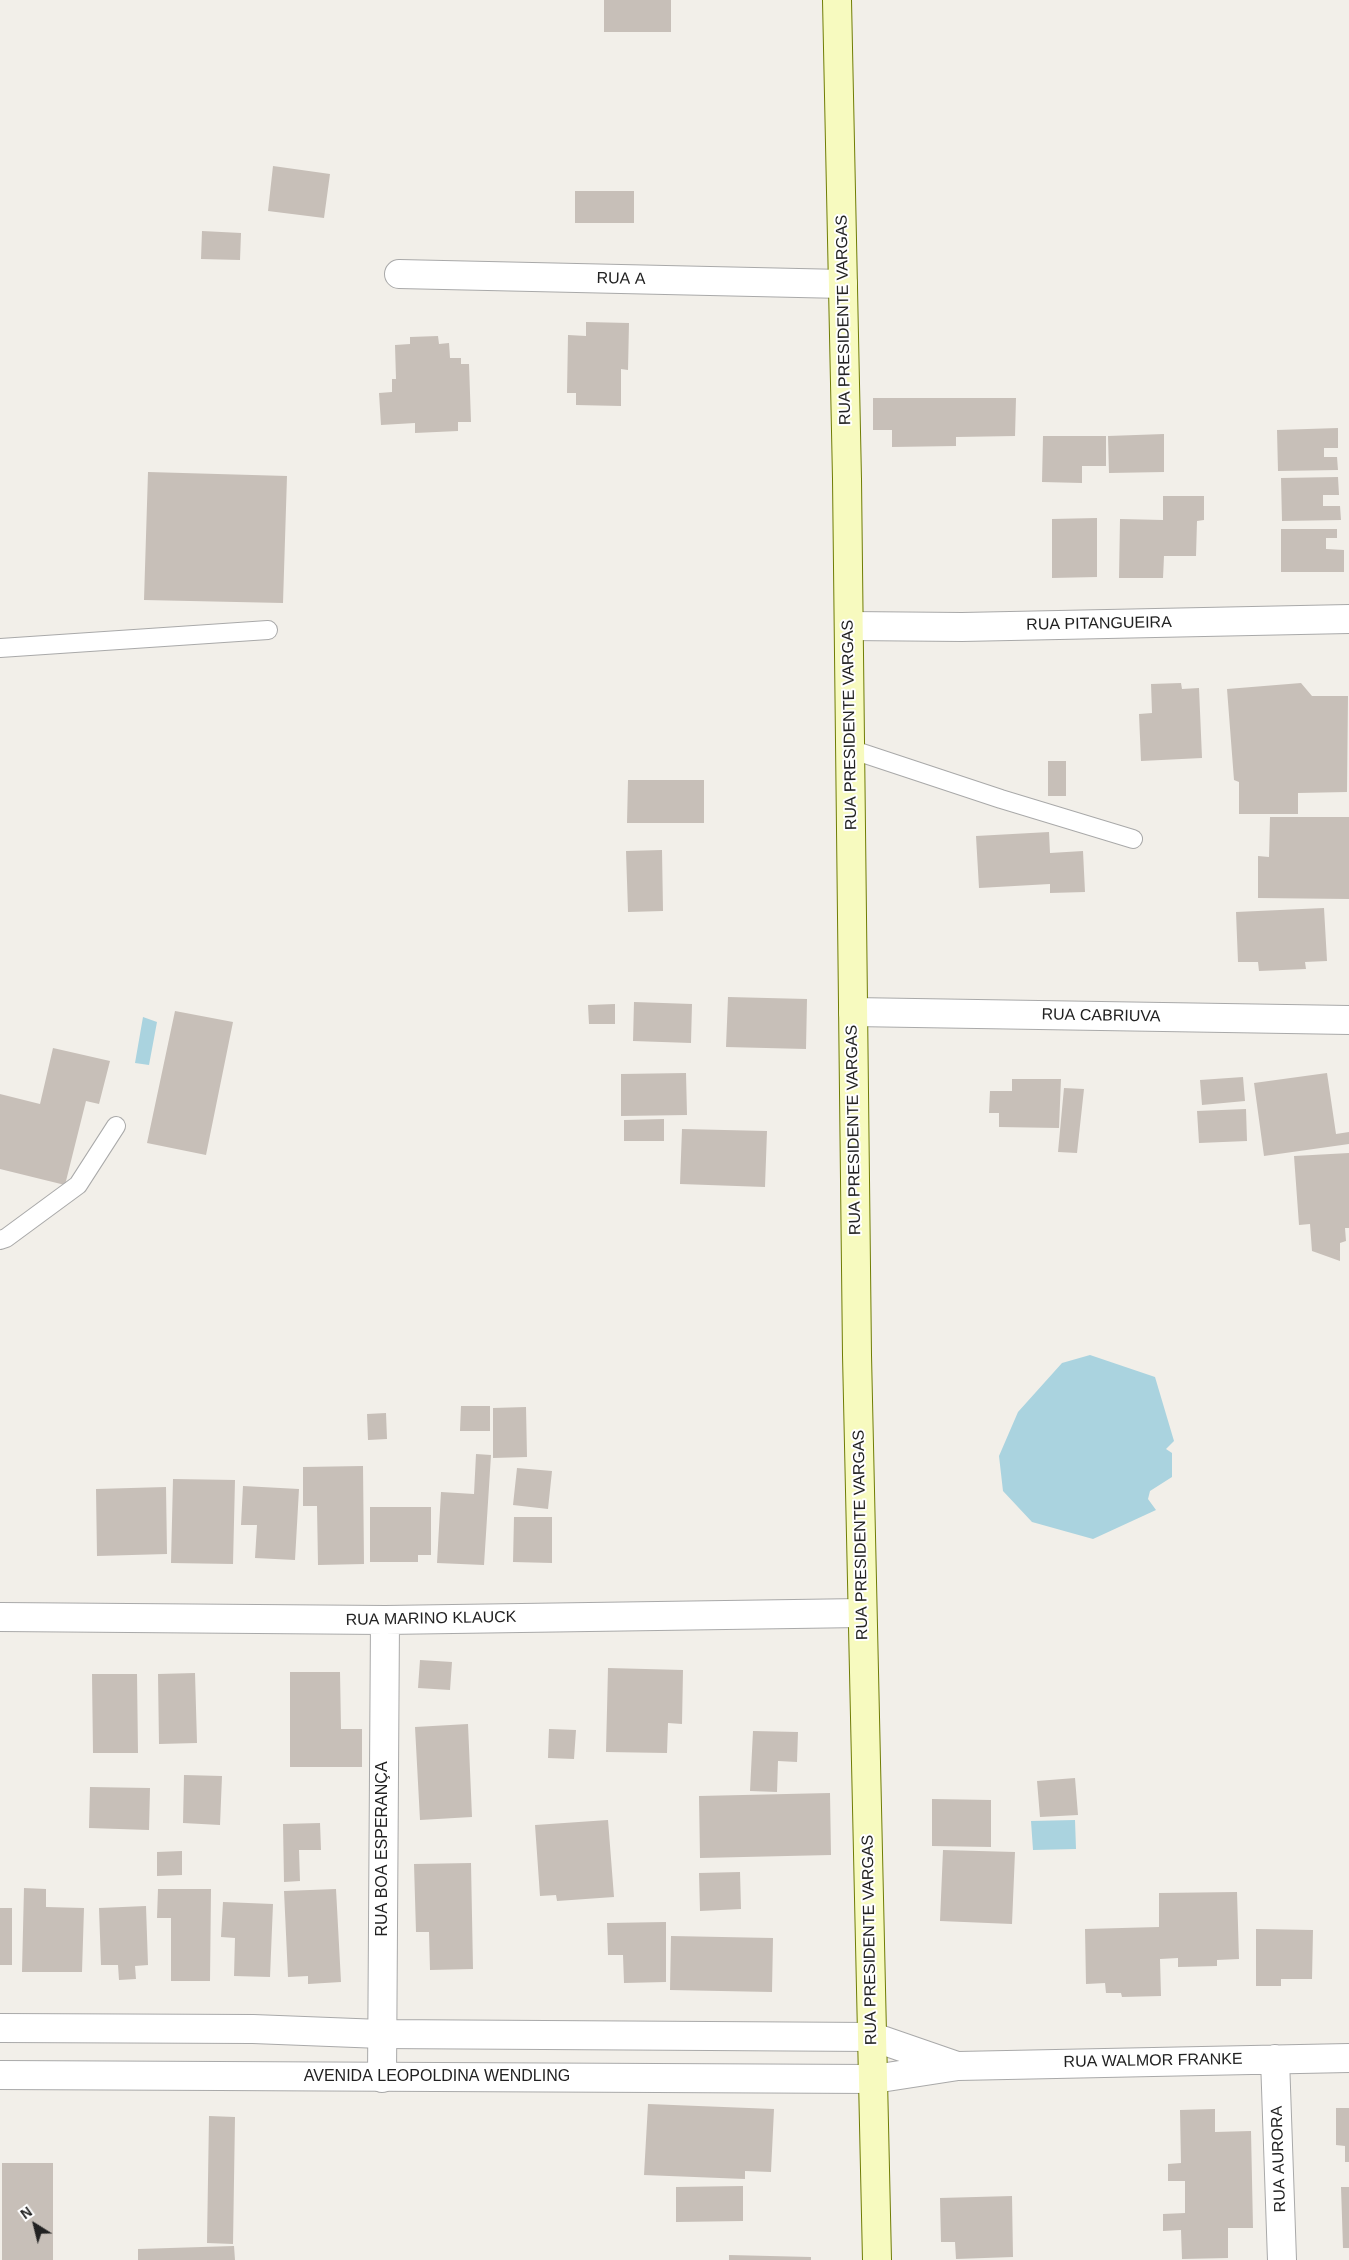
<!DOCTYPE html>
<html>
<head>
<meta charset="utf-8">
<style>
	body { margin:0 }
	#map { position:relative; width:1349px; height:2260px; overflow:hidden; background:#f2efe9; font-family:Arial,sans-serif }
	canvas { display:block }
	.north { position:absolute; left:10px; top:2200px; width:50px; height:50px; -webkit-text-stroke:4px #fff; paint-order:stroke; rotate:324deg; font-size:14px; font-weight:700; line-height:20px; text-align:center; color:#222 }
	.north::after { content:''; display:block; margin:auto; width:18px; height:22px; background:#222; clip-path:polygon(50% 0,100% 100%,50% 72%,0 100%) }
</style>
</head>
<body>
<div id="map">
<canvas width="1349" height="2260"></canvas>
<div class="north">N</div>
</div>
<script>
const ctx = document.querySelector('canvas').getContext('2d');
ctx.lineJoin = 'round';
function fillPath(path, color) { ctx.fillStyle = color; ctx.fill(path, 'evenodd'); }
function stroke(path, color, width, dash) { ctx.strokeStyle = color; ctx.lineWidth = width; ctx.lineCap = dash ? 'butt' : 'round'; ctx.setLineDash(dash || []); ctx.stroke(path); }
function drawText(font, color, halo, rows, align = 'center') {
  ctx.font = font + ' Arial,sans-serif'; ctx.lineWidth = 4; ctx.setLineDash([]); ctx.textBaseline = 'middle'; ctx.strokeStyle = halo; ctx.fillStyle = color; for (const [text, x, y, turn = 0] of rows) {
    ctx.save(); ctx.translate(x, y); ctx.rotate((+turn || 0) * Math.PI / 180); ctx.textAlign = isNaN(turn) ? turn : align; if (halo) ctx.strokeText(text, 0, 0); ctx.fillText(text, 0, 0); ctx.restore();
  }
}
fillPath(new Path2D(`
	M143 1017 157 1022 149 1065 135 1063Z
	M1090 1355 1155 1377 1174 1441 1166 1449 1172 1453V1477L1150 1491 1148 1499 1156 1510 1093 1539 1032 1522 1003 1491 999 1456 1018 1412 1062 1363Z
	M1075 1820 1076 1849 1033 1850 1031 1821Z`), '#aad3df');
fillPath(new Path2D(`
	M604 0H671V32H604Z
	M273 166 330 174 324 218 268 211Z
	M575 191H634V223H575Z
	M202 231 241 233 240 260 201 259Z
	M586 322 629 323 628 370 621 369V406L576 405V393H567L568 335 586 336Z
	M438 336 439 344 449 343 450 358H461V364H469L471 422H458V431L415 433V423L381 425 379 393 392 392V379H396L395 345 410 344V337Z
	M873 398H1016L1015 436 956 437V446L892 447V430H873Z
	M1338 428V448H1324V457H1337L1338 470 1278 471 1277 430Z
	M1164 434V472L1109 473 1108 436Z
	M1043 436H1106V466H1082V483L1042 482Z
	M148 472 287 476 283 603 144 600Z
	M1338 477 1339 495H1323V506H1340L1341 520 1282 521 1281 478Z
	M1163 496H1204V520L1197 521 1196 556H1164L1163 578H1119L1120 519 1163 520Z
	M1097 518V577L1052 578V519Z
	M1281 529H1337V538H1326V549L1344 550V572H1281Z
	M1181 683 1182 689 1199 688 1202 758 1141 761 1139 714 1152 713 1151 684Z
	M1301 683 1312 696H1348L1347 792 1298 793V814H1239V782L1234 780 1227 689Z
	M1048 761H1066V796H1048Z
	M628 780H704V823H627Z
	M1270 817H1349V899L1258 898V856L1269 857Z
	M1049 832 1050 853 1083 851 1085 892 1050 893V884L979 888 976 836Z
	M662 850 663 911 628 912 626 851Z
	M1324 908 1327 961 1305 962 1306 969 1259 971 1258 962H1238L1236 912Z
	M728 997 807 999 806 1049 726 1047Z
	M634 1002 692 1004 691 1043 633 1041Z
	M615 1004V1024H589L588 1005Z
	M175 1011 233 1022 206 1155 147 1143Z
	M53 1048 110 1061 99 1104 86 1101 65 1185 0 1169V1094L40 1104Z
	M686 1073 687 1115 621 1116V1074Z
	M1327 1073 1336 1134 1349 1132V1144L1264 1156 1254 1083Z
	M1243 1077 1245 1101 1202 1105 1200 1080Z
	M1012 1079H1061L1059 1128 999 1127V1113H989L990 1091H1012Z
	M1064 1088 1084 1089 1077 1153 1058 1152Z
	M1246 1109 1247 1141 1199 1143 1197 1111Z
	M664 1119V1141H624V1120Z
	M682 1129 767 1131 765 1187 680 1184Z
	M1349 1153V1228H1345L1346 1241 1340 1243V1261L1312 1251 1310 1224 1299 1225 1294 1156Z
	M461 1406H490V1431H460Z
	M526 1407 527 1457 493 1458V1408Z
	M386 1413 387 1439 368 1440 367 1414Z
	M476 1454 491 1455 484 1565 437 1563 441 1492 474 1494Z
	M363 1466 364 1564 318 1565 317 1506H303V1467Z
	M517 1468 552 1471 548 1509 513 1505Z
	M173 1479 235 1480 233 1564 171 1563Z
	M243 1486 299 1489 295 1560 255 1558 257 1525H241Z
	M166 1487 167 1554 97 1556 96 1489Z
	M370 1507H431V1555H418V1562H370Z
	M514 1517H552V1563L513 1562Z
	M420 1660 452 1662 450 1690 418 1688Z
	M608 1668 683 1670 682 1724 668 1723 667 1753 606 1752Z
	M290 1672H340L341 1729H362V1767H290Z
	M195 1673 197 1743 159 1744 158 1674Z
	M92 1674H137L138 1753H93Z
	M468 1724 472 1817 420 1820 415 1727Z
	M549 1729 576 1730 574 1759 548 1758Z
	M753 1731 798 1732 797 1762 778 1761 777 1792 750 1791Z
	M184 1775 222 1776 220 1825 183 1823Z
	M1075 1778 1078 1815 1040 1817 1037 1781Z
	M90 1787 150 1788 149 1830 89 1828Z
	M830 1793 831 1855 700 1858 699 1796Z
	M932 1799 991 1800V1847L932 1846Z
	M608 1820 614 1897 557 1901 556 1895 540 1896 535 1825Z
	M320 1823 321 1850H299L300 1881 284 1882 283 1824Z
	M943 1850 1015 1852 1012 1924 940 1921Z
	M182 1851V1875L157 1876V1852Z
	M471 1863 473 1969 430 1970 429 1932H416L414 1864Z
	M740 1872 741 1909 700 1911 699 1873Z
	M24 1888 46 1889V1907L84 1908 82 1972H22Z
	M158 1889H211L210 1981H171V1918H157Z
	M336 1889 341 1982 308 1984V1976L288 1977 284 1891Z
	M1237 1892 1239 1959 1217 1960V1966L1178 1967V1958L1160 1959 1161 1996 1122 1997 1121 1993H1106L1105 1983 1086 1984 1085 1929 1159 1927V1893Z
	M223 1902 273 1904 270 1977 234 1976 235 1938 221 1937Z
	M146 1906 148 1965 135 1966 136 1979 119 1980 118 1965H101L99 1908Z
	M0 1908H12V1965H0Z
	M666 1922V1982L624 1983 623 1955H608L607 1923Z
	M1256 1929 1313 1930 1312 1979H1281V1986H1256Z
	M671 1936 773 1938 772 1992 670 1990Z
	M648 2104 774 2109 771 2172 745 2171V2179L644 2175Z
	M1336 2108H1349V2162H1345V2146L1336 2145Z
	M1215 2109V2132L1251 2131 1253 2228H1228V2258L1182 2259 1181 2230 1163 2231V2214L1185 2213V2181H1168V2164L1181 2163 1180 2110Z
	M209 2116 235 2117 233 2244 207 2243Z
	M2 2163H53V2260H2Z
	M743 2186V2221L676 2222V2187Z
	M1341 2187H1349V2248H1343Z
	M1012 2196 1013 2257 956 2259 955 2242H941L940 2198Z
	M234 2246 235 2260H138V2249Z
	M729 2255 811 2257V2260H729Z`), '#c7bfb8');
const service = new Path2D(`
	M0 648 268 630
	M850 749 1001 799 1133 839
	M0 1240 6 1238 78 1185 116 1126`);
const minor = new Path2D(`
	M399 274 843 284
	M849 626 962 627 1349 619
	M853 1012 1349 1020
	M0 1617 385 1620 862 1613
	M873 2037 954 2065
	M1275 2059 1282 2260
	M382 2078 385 1620
	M874 2079 958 2066 1349 2058`);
const tertiary = new Path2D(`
	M0 2028 253 2029 381 2034 873 2037
	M0 2075 874 2079`);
const secondary = new Path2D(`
	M837 0 847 479 857 1355 877 2260`);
stroke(service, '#a9a9a9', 20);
stroke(minor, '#a9a9a9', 30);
stroke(tertiary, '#a9a9a9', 30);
stroke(secondary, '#707d05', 30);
stroke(service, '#fff', 18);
stroke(minor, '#fff', 28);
stroke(tertiary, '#fff', 28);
stroke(secondary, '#f7fabf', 28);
drawText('16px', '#222', '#fff', [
	["RUA A",621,279,1],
	["RUA PRESIDENTE VARGAS",844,320,-91],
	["RUA PITANGUEIRA",1099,624,-1],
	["RUA PRESIDENTE VARGAS",850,725,-91],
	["RUA CABRIUVA",1101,1016,1],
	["RUA PRESIDENTE VARGAS",854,1130,-91],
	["RUA PRESIDENTE VARGAS",861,1535,-91],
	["RUA MARINO KLAUCK",431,1619,-1],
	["RUA BOA ESPERANÇA",383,1849,-90],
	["RUA PRESIDENTE VARGAS",870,1940,-91],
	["RUA WALMOR FRANKE",1153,2061,-1],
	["AVENIDA LEOPOLDINA WENDLING",437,2077],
	["RUA AURORA",1279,2159,-92]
]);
</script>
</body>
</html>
